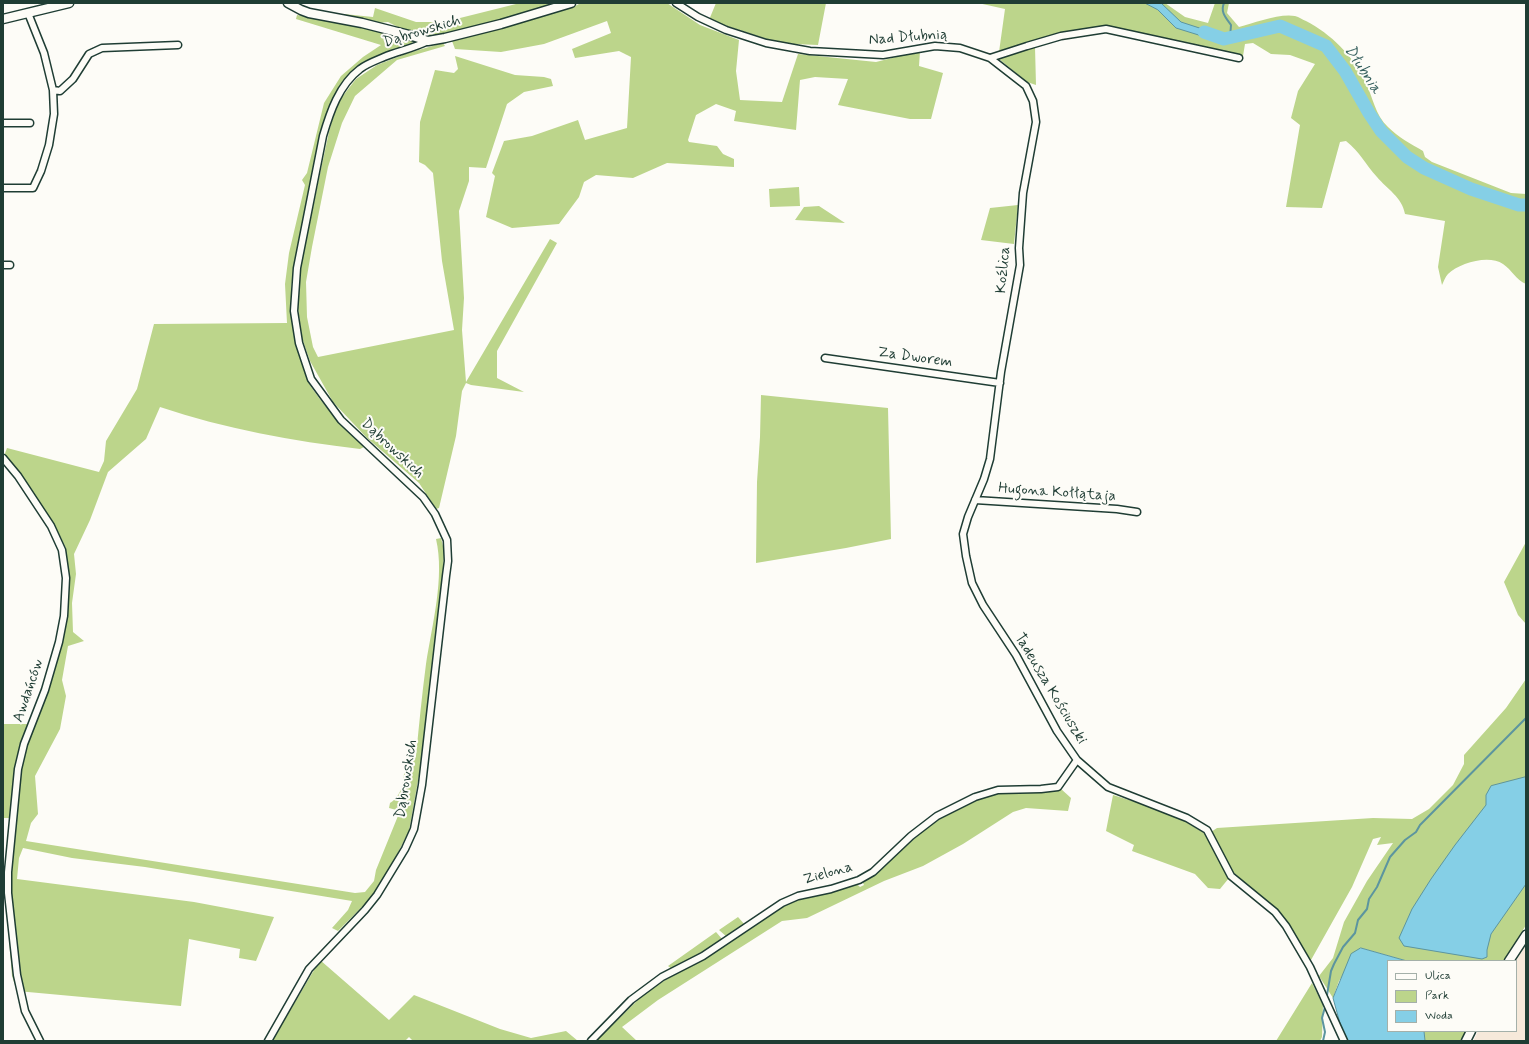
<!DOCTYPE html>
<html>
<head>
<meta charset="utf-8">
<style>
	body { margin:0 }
	#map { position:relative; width:1529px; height:1044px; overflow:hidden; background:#fdfcf7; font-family:Mynerve,sans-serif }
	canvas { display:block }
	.frame { position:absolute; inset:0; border:4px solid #1f3d34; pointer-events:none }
	.legend { position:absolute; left:1387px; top:960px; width:130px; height:72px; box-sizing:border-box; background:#fdfcf7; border:1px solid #a4b0a9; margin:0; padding:5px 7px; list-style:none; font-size:12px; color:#1f3d34 }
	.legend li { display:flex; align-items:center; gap:8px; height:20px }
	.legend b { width:20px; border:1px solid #a4b0a9 }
</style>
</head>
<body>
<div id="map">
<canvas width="1529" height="1044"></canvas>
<div class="frame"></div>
<ul class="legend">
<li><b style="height:5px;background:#fdfcf7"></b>Ulica</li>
<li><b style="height:11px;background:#bcd58b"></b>Park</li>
<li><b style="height:11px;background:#85cfe6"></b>Woda</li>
</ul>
</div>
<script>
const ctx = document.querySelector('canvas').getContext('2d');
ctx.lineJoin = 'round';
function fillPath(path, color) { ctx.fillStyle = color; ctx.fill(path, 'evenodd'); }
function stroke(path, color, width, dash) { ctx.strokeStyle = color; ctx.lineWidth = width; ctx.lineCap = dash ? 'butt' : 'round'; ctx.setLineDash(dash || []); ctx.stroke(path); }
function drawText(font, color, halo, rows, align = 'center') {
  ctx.font = font + ' Mynerve,sans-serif'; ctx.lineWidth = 4; ctx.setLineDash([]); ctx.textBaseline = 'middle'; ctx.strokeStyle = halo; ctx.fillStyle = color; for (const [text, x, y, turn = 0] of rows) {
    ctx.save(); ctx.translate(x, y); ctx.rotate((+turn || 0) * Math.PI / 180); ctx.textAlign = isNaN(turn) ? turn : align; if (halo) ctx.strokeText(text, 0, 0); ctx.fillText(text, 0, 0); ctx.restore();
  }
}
fillPath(new Path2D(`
	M1526 944V1041H1473L1478 1031H1516V961Z`), '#f6e9da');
fillPath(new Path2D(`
	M520 3H558L451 33 427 35 402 29 388 22 378 23 344 16V14L373 17 375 8 416 22H444Z
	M581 3H667L700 25 739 40 736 71 740 100 782 102 798 54 876 62 920 51 919 66 943 73 931 119H910L838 105 848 79 815 77 800 80 796 130 734 121 736 111 716 104 696 115 688 140 689 142 717 146 723 154 734 159V167L667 163 633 178 596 175 584 182 579 197 559 224 512 228 486 217 495 176 492 173 504 141 532 136 578 120 585 140 627 128 631 57 619 51 575 58 572 49 611 33 607 21 544 44 501 52 455 49 452 41 571 8Z
	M716 3H826L818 45 794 44 773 41 709 20Z
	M978 3H1165L1185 17 1208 23 1215 3H1229L1227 13 1239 27C1254 23 1280 13 1295 16 1299 17 1303 20 1306 21 1331 34 1353 56 1365 81 1373 97 1375 115 1388 127 1398 137 1411 144 1423 151L1425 157 1432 162 1511 193 1526 194V284C1516 280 1512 270 1503 264 1489 254 1459 263 1448 274 1445 277 1444 281 1442 285L1438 267 1445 221 1405 214C1402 197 1387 189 1377 177 1365 164 1360 152 1346 141L1340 142 1322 208 1286 207 1300 125 1291 118 1298 91 1315 64 1290 55 1271 54 1253 43 1245 44 1243 56 1106 26 1055 34 999 52 1005 9Z
	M297 15C314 18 406 34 413 42L410 45C386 53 361 61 344 80 320 108 312 181 305 217 299 245 290 275 291 303 292 328 299 360 309 383 311 388 316 393 319 398 333 416 348 431 364 447L360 449C293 441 225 429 160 407L146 439 108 472 90 520 74 554 76 574 72 603 73 632 84 641 68 646 62 680 66 696 60 729 35 776 38 814 31 823 26 841 355 893 365 892 374 881 376 870 400 811 389 808 390 803C403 796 405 776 404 762L409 756 414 759 416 756C419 725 422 694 426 664 432 625 445 577 436 539L441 538 444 550 443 579 421 764 409 831 387 874 368 901 338 931 332 928 348 910 352 901 145 867 72 858 23 848 19 858 17 879 194 902 274 917 256 961 239 958 240 949 189 939 181 1006 17 991 12 976 4 878 12 818H3V724H33L67 601 66 548 53 522 19 473 4 456 7 448 99 472 104 461 106 441 137 389 154 324 287 323 285 284 289 253 305 185 302 180 307 173 324 103 341 76 363 57 381 45 296 19Z
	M443 43 445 46 397 60 355 96 342 123 328 167 312 247 306 282 307 317 313 347 318 357 454 330 442 261 433 173 425 165 419 162 420 122 435 70 454 73 458 69 455 56 515 75 544 77 551 79 553 86 524 92 507 104 486 168 469 167V181L459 211 464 298 462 330 466 382 550 239 557 243 497 351V378L524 392 471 385 466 383 462 391 456 436 439 508 436 509 419 483 367 438 333 402 310 361 302 338 298 308 301 266 321 169 329 132 335 111 342 97 356 79 377 65 408 53Z
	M1035 47 1036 85 1027 82 999 59Z
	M799 187 800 206 770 207 769 189Z
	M1018 205 1014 244 981 240 990 208Z
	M819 206 845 223 795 220 804 207Z
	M761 395 888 408 891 539 846 548 756 563 757 482 760 437Z
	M1526 542V624L1518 615 1504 582Z
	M1526 679V925L1504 961H1407L1361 948 1339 981 1333 998 1319 976 1333 958 1344 922 1367 881 1393 843 1377 845 1381 837 1373 839 1352 887 1311 960 1308 958 1288 923 1272 906 1233 872 1211 832 1217 828 1373 818 1412 819 1429 809 1453 785 1464 764V755L1506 708Z
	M1060 788 1071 798 1068 811 1026 808 1013 812 963 844 923 866 884 881 807 918 782 921 658 1000 622 1027 637 1041H596L647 991 703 958 785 904C808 896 833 892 857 884L860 887 864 885 862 881 880 869 922 832 951 810 990 794 1006 791 1048 792Z
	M1113 795 1148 806 1186 822 1207 835 1218 858 1229 878 1220 889 1208 888 1195 874 1132 851 1134 845 1106 831Z
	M738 917 745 925 727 937 719 930Z
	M716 932 723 940 696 958 673 970 668 966Z
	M320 960 389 1020 414 995 500 1029 531 1038 566 1031 578 1041H413L409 1037 405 1041H272Z
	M1312 983 1323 1005 1322 1037 1320 1041H1276Z
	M1424 1031H1467L1462 1041H1425Z`), '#bcd58b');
const water = new Path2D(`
	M1145 3H1161L1181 22 1221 35 1218 41 1176 28 1158 10Z
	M1526 777V884L1491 934 1487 950V957L1482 959 1404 946 1399 938 1412 909 1431 879 1455 845 1486 805V795L1491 786Z
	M1361 948 1407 961H1388V1031H1424L1425 1041H1347L1341 1027 1333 998 1351 954Z`);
fillPath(water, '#85cfe6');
stroke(water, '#5c959f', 1);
stroke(new Path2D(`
	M1224 3C1220 12 1226 18 1231 25L1230 38
	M1327 995 1331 971 1334 964 1343 947 1355 933 1358 920 1367 909 1369 899 1377 887 1390 857 1405 840 1416 832 1420 825 1526 718
	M1323 1041 1325 1032 1322 1018 1325 1007`), '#5c959f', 2);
stroke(new Path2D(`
	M1204 32 1224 39 1280 26 1326 46 1345 71 1369 113 1381 131 1407 157 1424 168 1471 189 1519 205H1526`), '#85cfe6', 13);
const minor = new Path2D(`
	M676 3 698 17 726 30 766 43 810 51 883 55 935 46 960 48 990 58 1026 86 1033 101 1036 122 1023 193 1019 248 1020 265 1001 372 990 459 984 479 968 517 963 534 966 556 972 583 983 605 1016 655 1057 731 1077 760 1108 787 1187 818 1207 830 1231 876 1275 912 1286 926 1310 967 1344 1041
	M990 58 1027 46 1061 36 1106 29 1239 58
	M53 90 60 91 73 79 89 54 102 48 178 45
	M3 123H30
	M3 188H33L41 171 49 145 54 114 53 90 44 53 28 13
	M3 265H10
	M825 358 1000 383
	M3 458 18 476 51 526 62 550 66 578 64 616 59 642 45 690 24 744 18 769 8 872V893L17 975 25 1011 40 1041
	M975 500 1117 509 1137 512
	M268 1041 309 969 365 910 377 895 405 849 414 829 422 785 446 576 448 561 447 540 435 514 423 497 341 420 311 379 299 343 294 311 297 268 323 136C330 112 339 85 360 69 366 64 377 60 384 57 399 51 414 48 428 41
	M591 1041 631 1000 662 977 703 956 782 903 798 896 831 889 859 880 873 872 911 836 937 816 975 797 998 790 1041 789 1058 787 1077 760`);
const tertiary = new Path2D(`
	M288 3 301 10 309 13 362 23 409 35 428 41 445 38 501 24 571 3
	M3 19 69 3
	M1509 961 1526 935
	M1466 1041 1471 1031`);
stroke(minor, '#1f3d34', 9);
stroke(tertiary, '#1f3d34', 11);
stroke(minor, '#fdfcf7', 6);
stroke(tertiary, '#fdfcf7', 8);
drawText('15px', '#1f3d34', '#fdfcf7', [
	["Dąbrowskich",422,32,-17],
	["Nad Dłubnią",908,38,-4],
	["Koźlica",1004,270,-85],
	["Za Dworem",915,358,8],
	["Dąbrowskich",392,449,43],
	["Hugona Kołłątaja",1057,493,4],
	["Tadeusza Kościuszki",1050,689,59],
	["Awdańców",29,691,-71],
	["Dąbrowskich",407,779,-81],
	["Zielona",828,874,-16]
]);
drawText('italic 16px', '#386260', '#fdfcf7', [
	["Dłubnia",1362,70,57]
]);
</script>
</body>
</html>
